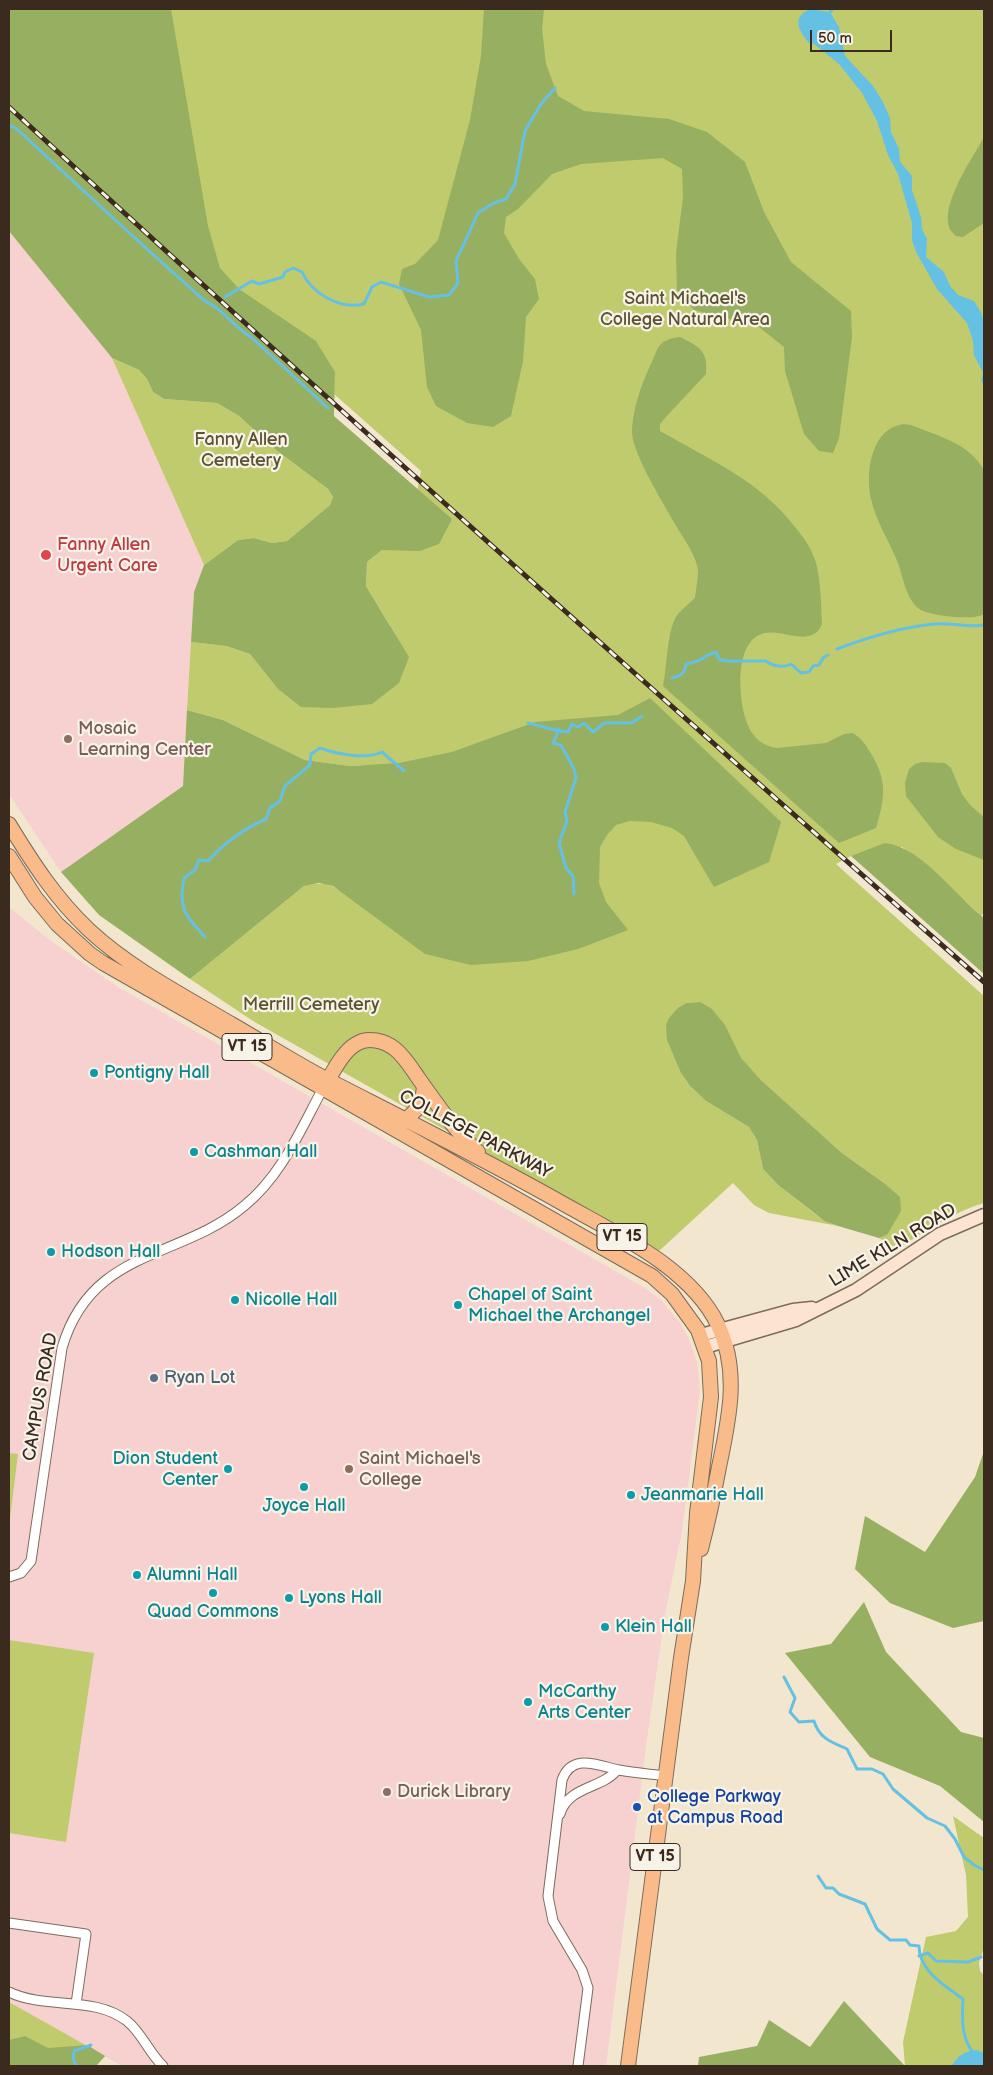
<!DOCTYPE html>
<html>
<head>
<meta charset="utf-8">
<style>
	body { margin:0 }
	#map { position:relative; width:993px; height:2075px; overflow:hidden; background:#f2e7ce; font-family:"Balsamiq Sans",sans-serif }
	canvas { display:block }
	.frame { position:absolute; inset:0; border:10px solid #3b2a1e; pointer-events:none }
	.scale { position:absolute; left:810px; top:30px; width:82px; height:22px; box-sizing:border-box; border:2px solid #3b2a1e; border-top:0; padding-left:6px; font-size:15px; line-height:18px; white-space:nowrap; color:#3b2a1e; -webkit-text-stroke:4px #f7f3e8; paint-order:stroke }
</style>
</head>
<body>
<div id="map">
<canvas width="993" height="2075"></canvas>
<div class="frame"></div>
<div class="scale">50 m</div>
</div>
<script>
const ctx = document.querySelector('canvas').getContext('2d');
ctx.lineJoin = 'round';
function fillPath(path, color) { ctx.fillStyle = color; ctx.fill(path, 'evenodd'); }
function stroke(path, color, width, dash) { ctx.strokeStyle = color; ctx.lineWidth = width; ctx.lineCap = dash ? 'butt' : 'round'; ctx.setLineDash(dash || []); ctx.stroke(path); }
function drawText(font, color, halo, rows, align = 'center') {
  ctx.font = font + ' "Balsamiq Sans",sans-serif'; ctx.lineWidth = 4.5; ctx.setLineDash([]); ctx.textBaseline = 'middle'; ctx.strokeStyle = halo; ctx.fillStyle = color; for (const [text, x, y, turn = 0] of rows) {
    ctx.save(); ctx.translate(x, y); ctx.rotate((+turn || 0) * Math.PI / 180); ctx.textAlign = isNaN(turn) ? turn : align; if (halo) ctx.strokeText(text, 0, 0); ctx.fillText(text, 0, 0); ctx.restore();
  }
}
fillPath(new Path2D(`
	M9 231 112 358 204 565 194 592 183 786 61 872 9 794Z
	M9 907 51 941 118 987 645 1288 661 1300 681 1324 690 1342 697 1362 700 1390 698 1407 682 1531 665 1614 646 1746 606 2066H122L9 2002Z`), '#f7d0d0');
fillPath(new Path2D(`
	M9 9H984V912L981 916 920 860 902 847 851 856 836 864 984 996V1203C953 1212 924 1232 897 1249L879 1238 887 1235 884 1183 842 1153 761 1080 741 1059 700 1002 686 1003 679 1007 681 1073 690 1086 706 1101 749 1127 757 1140 763 1169 778 1185 824 1221 838 1226 769 1213 754 1205 733 1183 659 1251 253 1021 190 979 304 886C318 883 328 882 340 891L364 765 350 766 305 760 223 720 187 710 191 642 226 646 250 654 277 688 391 627 366 586 367 562 382 550H406L421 471 334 394 335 376 9 84Z
	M112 358 139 370 147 379 153 392 164 399 217 403 239 416 276 450 328 489 333 497 330 505 287 541 272 543 254 538 238 540 204 565Z
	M9 1453 18 1454 9 1527Z
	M9 1640 94 1653 66 1842 9 1833Z
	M953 1816 984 1838V1947L979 1963 980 1971 984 1975V2053C971 2049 958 2056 951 2066H905L903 2042 926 1937 956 1931 968 1917 966 1875Z
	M9 2002 105 2056 96 2066H9Z`), '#bfcb6d');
fillPath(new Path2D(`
	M9 9H171L208 226 220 268 239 289 316 341 335 372 334 416 452 519 439 544 420 551 382 550 367 562 366 586 409 657 399 683 372 704 333 708 301 707 277 688 250 654 226 646 191 642 194 592 204 565 238 540 254 538 272 543 287 541 330 505 333 497 328 489 276 450 239 416 217 403 164 399 153 392 147 379 139 370 112 358 9 231Z
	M484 9H544L542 29 546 64 558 96 584 111 669 119 707 132 745 162 764 212 791 262 851 311 852 337 839 438 833 453 819 451 804 434 785 371 784 347 759 327 694 310 677 291 676 253 683 197 682 169 663 158 581 164 552 174 518 209 506 217 504 233 519 259 535 279 539 299 526 317 523 361 511 416 493 427 467 423 436 406 427 387 421 330 399 284 402 269 415 264 438 240 470 120 481 56Z
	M984 137V223L963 237 956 236C954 234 950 230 949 227 941 203 973 157 984 137Z
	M680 337C700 347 708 351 706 374L665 418 660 424V431C710 460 759 480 795 527 804 538 812 549 816 563 821 582 821 604 822 624 810 652 778 623 757 636 734 650 739 702 747 723 752 737 762 746 777 748L826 743 844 734 852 733C861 737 865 744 870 752 888 781 885 797 876 828L839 843 663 686C667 668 667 627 678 614 683 608 690 603 695 598 696 589 698 579 698 571 697 557 685 541 678 529 666 508 633 455 632 433 632 411 641 385 650 366 659 347 657 340 680 337Z
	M904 424 911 425C938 436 969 443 984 470V614C975 621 926 616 918 608 906 598 903 577 898 563 890 542 876 522 871 499 865 472 871 428 904 424Z
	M650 698 781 822 769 862 714 887 684 836 672 828 651 822 630 821 616 825 607 835 600 847 599 883 606 902 628 930 578 949 528 961 471 965 425 954 333 886 319 883 304 886 190 979 99 915 61 872 183 786 187 710 223 720 305 760 350 766 399 763 452 752 535 722 618 715Z
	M922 762 945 763 951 768 962 794 970 805 984 817V860L956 849 938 837 906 796 905 783 909 769 915 764Z
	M885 843C922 847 955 896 984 918V974L851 856Z
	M700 1002 712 1009 725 1025 741 1058 761 1080 842 1153 884 1183 900 1197 901 1211 887 1235 879 1238 838 1226 824 1221 813 1212 778 1185 763 1169 757 1140 749 1127 706 1101 690 1086 681 1073 667 1040 666 1025 669 1018 679 1007 686 1003Z
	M984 1451V1621L953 1628 890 1603 855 1569 865 1516 925 1552 975 1477Z
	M864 1602 886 1652 961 1732 984 1738V1822L940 1786 870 1757 785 1653 831 1644Z
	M844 2001 905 2066H698L699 2057 757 2046 769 2020 810 2047Z
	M25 2036 48 2048 87 2045 105 2056 96 2066H9V2040Z`), '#97af60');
fillPath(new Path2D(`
	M811 9 830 12 839 27 845 56 873 86 883 102 890 118 891 132 899 149 900 162 912 176V190L921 217 922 229 927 239 926 257 944 272 950 286 958 295 974 301 982 314 984 327V384L981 381 983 373 974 355 973 341 967 323 937 289 916 252 912 240V223L898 174 888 155 877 121 862 93 839 64 814 44H810C799 31 790 17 811 9Z
	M977 2050 984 2053V2066H951C958 2056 964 2051 977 2050Z`), '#65c1e3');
stroke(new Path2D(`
	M830 12 833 9
	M9 125 17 129C76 184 135 239 196 293 202 300 207 302 215 307 228 316 237 329 251 337L328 408
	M225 297 252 281 259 284 283 277 285 272 293 268 302 272C312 294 341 310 364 304L372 287 381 282 429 297 449 295 458 283 456 261 478 213 494 203 506 199 515 184 525 131 541 104 555 88
	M837 649C869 637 901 627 934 624 951 622 967 628 984 625
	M672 678C681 676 685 673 686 664 702 662 703 656 716 652L719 659 725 661H766C772 666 784 668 791 664L801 673 809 672 813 666 819 665 824 657 828 655
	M528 723C542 726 554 731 568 732L572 724 578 727 584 723 593 732 604 723H632L642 716
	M559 729 553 743 561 745 574 769 576 778 565 812 567 821 559 843 566 868 573 876 574 894
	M205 937C185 915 178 909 184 878L195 870 199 860 208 861C225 842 243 829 266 819L270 808 280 801 285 786 310 765 311 754 320 748C337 754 365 760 382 752L404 771
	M784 1677 795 1698 790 1712 799 1722 814 1721C819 1738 831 1742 847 1749L857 1769H872L883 1774 893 1789 927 1818 945 1826 955 1839 964 1857 974 1865 984 1870
	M818 1876 826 1888H833L839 1894 865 1904 877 1929 890 1940H906L910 1945 919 1946C919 1971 945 1986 963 1999 962 2017 961 2036 972 2051
	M919 1956 928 1953 936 1961 968 1962 981 1957
	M76 2066 73 2058 74 2051 91 2045`), '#65c1e3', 3);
const street = new Path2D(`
	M9 1577 21 1573 31 1561 62 1348C91 1248 180 1260 244 1206 281 1176 300 1131 322 1090
	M560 1814C568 1786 602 1789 617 1770
	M9 1923 86 1934 76 2004
	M9 1992C46 2010 93 1995 127 2021 142 2033 149 2053 163 2066
	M578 2066 588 1988 582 1970 553 1921 548 1896 562 1780C572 1752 599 1766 619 1770 635 1773 651 1774 666 1776`);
const secondary = new Path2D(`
	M701 1335 793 1310 812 1308
	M705 1347 796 1320 856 1290 940 1234 984 1215`);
const primary = new Path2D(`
	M9 824C32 862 56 899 89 930 131 969 184 996 233 1025 266 1044 297 1064 330 1081 408 1121 486 1160 562 1203 615 1233 691 1268 718 1325 740 1371 729 1419 719 1467 714 1494 708 1522 701 1549
	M9 856 35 897 57 924 90 954 103 963 652 1276 672 1294 698 1330 709 1361 711 1397 697 1513 693 1581 681 1658 628 2066
	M324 1087C332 1074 342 1052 356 1044 368 1036 385 1041 395 1049 405 1057 412 1069 419 1079 437 1104 455 1131 478 1152
	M400 1123C415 1114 423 1104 424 1086`);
stroke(street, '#7b6c5c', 11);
stroke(secondary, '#7b6c5c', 15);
stroke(primary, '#7b6c5c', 16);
stroke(street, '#fff', 9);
stroke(secondary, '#fde4d1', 12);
stroke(primary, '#fabb8b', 14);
const rail = new Path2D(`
	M9 107C330 403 656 694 984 982`);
stroke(rail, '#3b2a1e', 5);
stroke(rail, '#f7f3e8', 3, [9]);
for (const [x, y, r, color] of [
	[46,555,6,"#e0444e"],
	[68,739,5,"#8d6e63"],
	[94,1073,5,"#0f9aa8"],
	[194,1152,5,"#0f9aa8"],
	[51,1252,5,"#0f9aa8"],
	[235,1300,5,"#0f9aa8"],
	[458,1305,5,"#0f9aa8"],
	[154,1378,5,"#5c6f8a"],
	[228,1469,5,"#0f9aa8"],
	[349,1469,5,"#8d6e63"],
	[304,1487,5,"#0f9aa8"],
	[631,1495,5,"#0f9aa8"],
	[137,1575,5,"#0f9aa8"],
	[213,1593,5,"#0f9aa8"],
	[289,1598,5,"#0f9aa8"],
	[605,1627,5,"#0f9aa8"],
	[528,1702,5,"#0f9aa8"],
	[387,1792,5,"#8d6e63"],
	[637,1807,5,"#1a4fb4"]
]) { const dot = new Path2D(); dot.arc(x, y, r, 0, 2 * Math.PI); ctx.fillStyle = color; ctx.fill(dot); stroke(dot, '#f7f3e8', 2); }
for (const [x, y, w] of [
	[247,1047,50],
	[622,1237,50],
	[655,1857,50]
]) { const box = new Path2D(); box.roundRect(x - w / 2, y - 13.5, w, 27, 4); ctx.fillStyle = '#f7f3e8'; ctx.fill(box); stroke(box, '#3b2a1e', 1); }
drawText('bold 16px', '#3b2a1e', null, [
	["VT 15",247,1047],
	["VT 15",622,1237],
	["VT 15",655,1857]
]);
drawText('18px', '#5c5232', '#f7f3e8', [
	["Saint Michael's",685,299],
	["College Natural Area",685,320],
	["Fanny Allen",241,440],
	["Cemetery",241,461],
	["Merrill Cemetery",311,1005]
]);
drawText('18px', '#be3a42', '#f7f3e8', [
	["Fanny Allen",57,545],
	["Urgent Care",57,566]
], 'left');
drawText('18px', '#785e54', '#f7f3e8', [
	["Mosaic",78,729],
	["Learning Center",78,750],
	["Saint Michael's",359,1459],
	["College",359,1480],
	["Durick Library",397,1792]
], 'left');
drawText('18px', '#0d838f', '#f7f3e8', [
	["Pontigny Hall",104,1073],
	["Cashman Hall",204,1152],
	["Hodson Hall",61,1252],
	["Chapel of Saint",468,1295],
	["Michael the Archangel",468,1316],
	["Nicolle Hall",245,1300],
	["Dion Student",218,1459,"right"],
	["Center",218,1480,"right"],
	["Jeanmarie Hall",641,1495],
	["Joyce Hall",304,1506,"center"],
	["Alumni Hall",147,1575],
	["Lyons Hall",299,1598],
	["Quad Commons",213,1612,"center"],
	["Klein Hall",615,1627],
	["McCarthy",538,1692],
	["Arts Center",538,1713]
], 'left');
drawText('18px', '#3b2a1e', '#f7f3e8', [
	["COLLEGE PARKWAY",475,1135,28],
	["LIME KILN ROAD",893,1246,-31],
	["CAMPUS ROAD",41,1397,-80]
]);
drawText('18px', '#4e5e75', '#f7f3e8', [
	["Ryan Lot",164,1378]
], 'left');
drawText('18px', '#164399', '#f7f3e8', [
	["College Parkway",647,1797],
	["at Campus Road",647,1818]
], 'left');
</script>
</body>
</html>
